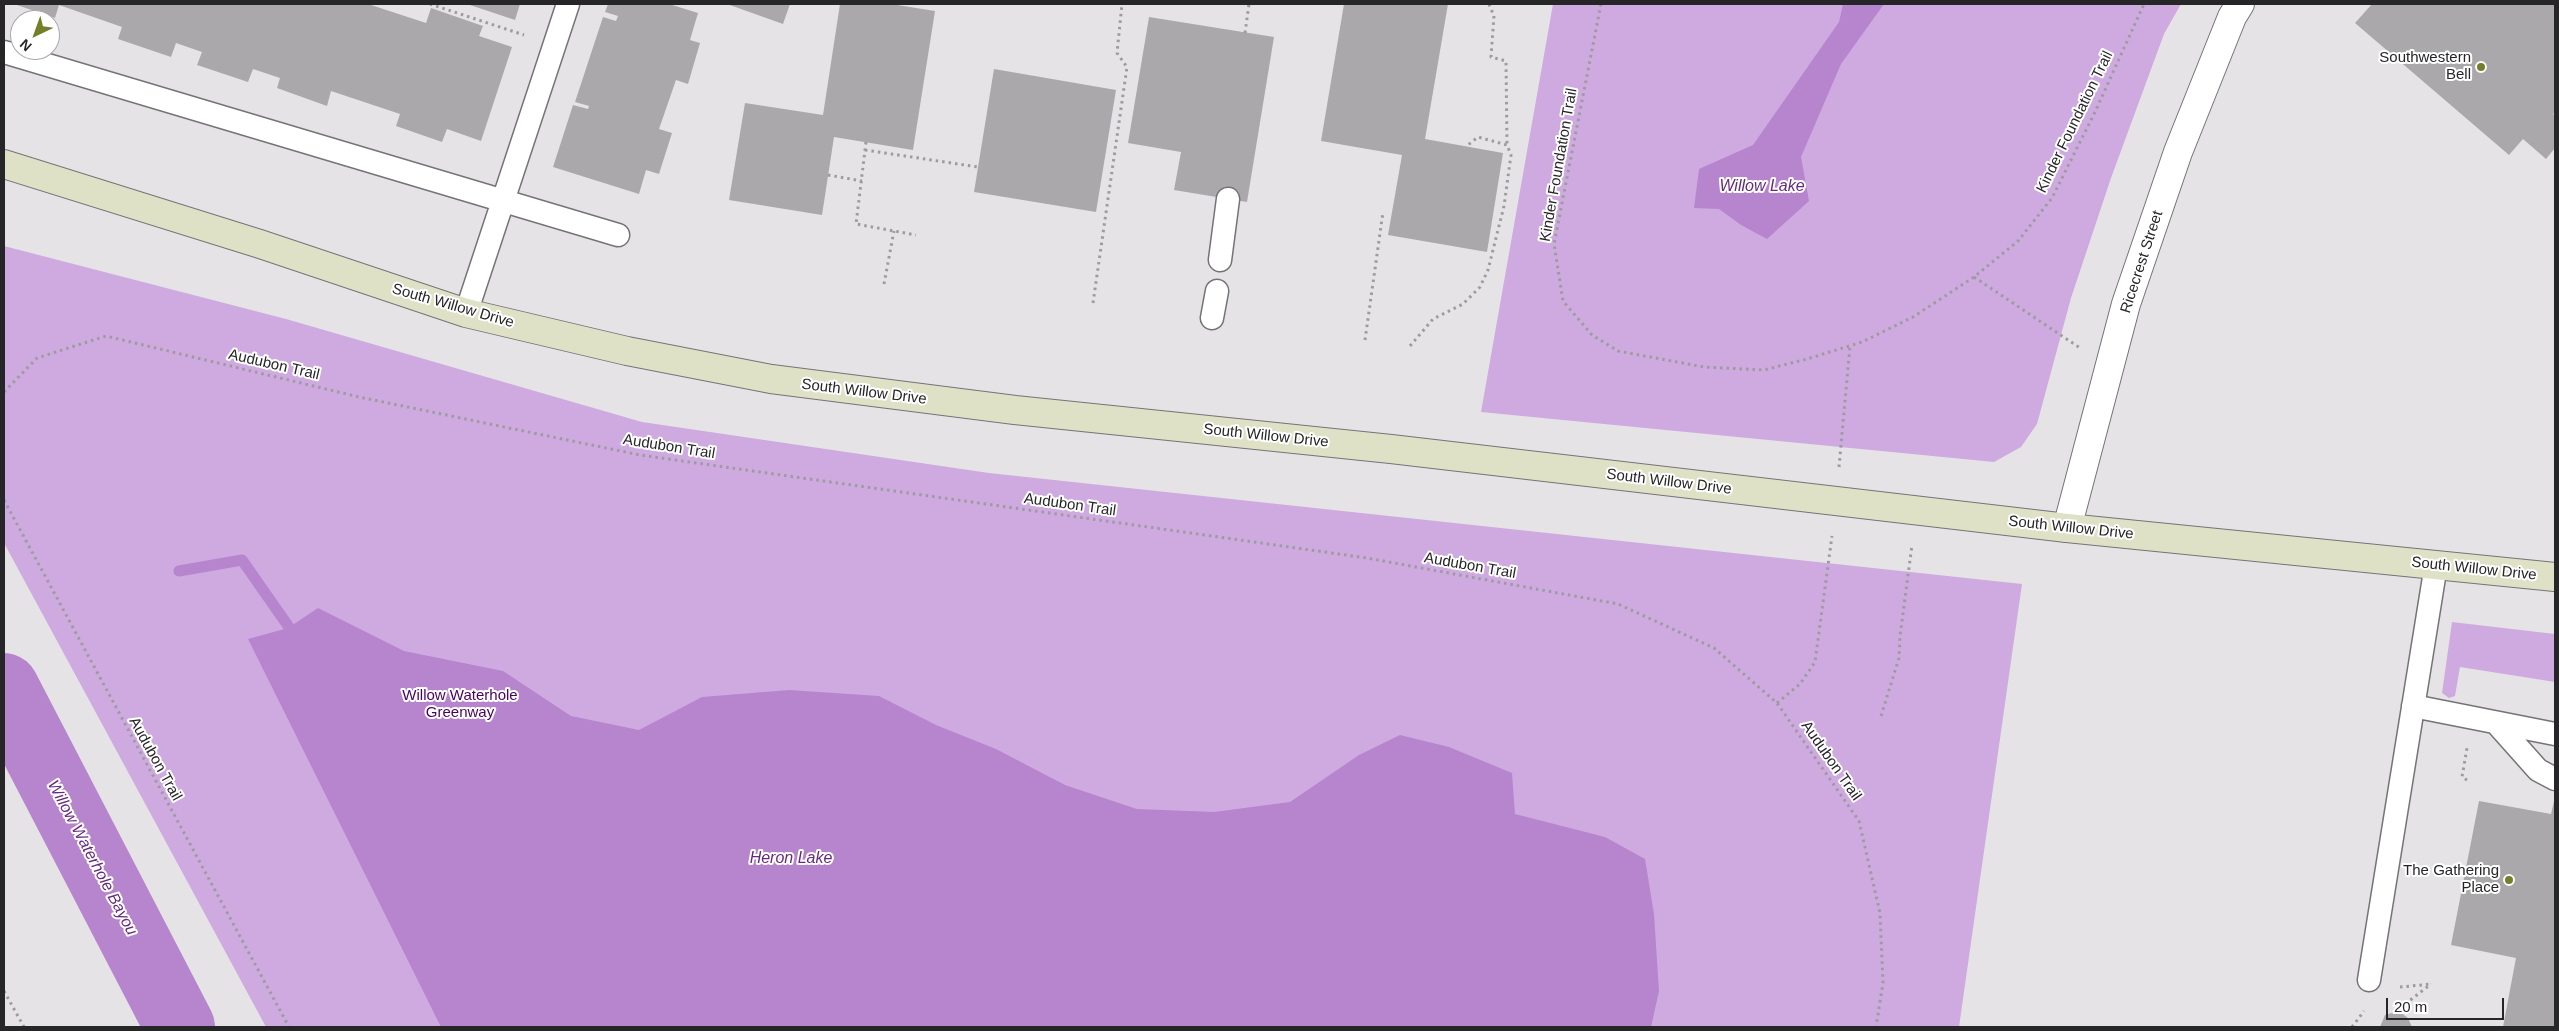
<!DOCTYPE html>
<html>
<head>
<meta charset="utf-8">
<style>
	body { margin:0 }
	#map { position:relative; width:2559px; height:1031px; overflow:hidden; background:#e6e3e7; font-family:Helvetica,sans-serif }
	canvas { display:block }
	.frame { position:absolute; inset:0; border:5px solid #262527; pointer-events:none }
	.north { position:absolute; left:10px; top:10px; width:50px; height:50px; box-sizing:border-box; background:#fff; border:1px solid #a8a8a9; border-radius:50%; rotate:222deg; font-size:14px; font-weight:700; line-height:20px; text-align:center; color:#262527 }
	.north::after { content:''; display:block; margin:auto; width:18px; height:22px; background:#757f2a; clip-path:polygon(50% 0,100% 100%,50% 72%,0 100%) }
	.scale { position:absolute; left:2386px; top:998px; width:118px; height:22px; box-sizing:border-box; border:2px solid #262527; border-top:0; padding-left:6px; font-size:15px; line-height:18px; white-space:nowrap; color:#262527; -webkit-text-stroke:4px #fff; paint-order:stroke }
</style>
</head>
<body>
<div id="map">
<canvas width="2559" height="1031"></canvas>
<div class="frame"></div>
<div class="north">N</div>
<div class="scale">20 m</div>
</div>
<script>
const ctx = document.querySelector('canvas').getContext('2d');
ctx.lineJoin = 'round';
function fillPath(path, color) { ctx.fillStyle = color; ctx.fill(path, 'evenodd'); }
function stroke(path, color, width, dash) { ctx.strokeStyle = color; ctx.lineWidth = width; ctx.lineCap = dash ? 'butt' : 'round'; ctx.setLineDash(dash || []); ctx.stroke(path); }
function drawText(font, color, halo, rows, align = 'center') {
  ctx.font = font + ' Helvetica,sans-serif'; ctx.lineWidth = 4; ctx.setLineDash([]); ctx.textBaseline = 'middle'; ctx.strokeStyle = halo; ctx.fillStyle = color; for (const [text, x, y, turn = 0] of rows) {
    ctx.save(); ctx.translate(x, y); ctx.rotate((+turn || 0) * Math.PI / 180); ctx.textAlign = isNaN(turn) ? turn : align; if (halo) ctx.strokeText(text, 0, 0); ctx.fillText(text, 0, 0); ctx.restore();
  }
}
fillPath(new Path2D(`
	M1553 4H2181L2164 34 2111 178 2071 298 2037 424 2021 447 1994 462 1481 412Z
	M4 246 286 319 642 422 989 473 2022 584 1959 1027H266L4 543Z
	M2452 622 2555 634V682L2460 667 2455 696 2449 698 2442 693Z`), '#cfaae0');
fillPath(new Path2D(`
	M1843 4H1884L1841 64 1801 157 1809 201 1767 239 1741 225 1719 209 1694 208 1699 169 1753 145 1839 22Z
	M318 608 404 651 503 671 571 716 639 730 702 697 789 690 879 696 936 725 996 749 1065 785 1137 809 1214 812 1290 802 1359 755 1400 735 1449 747 1512 773 1515 814 1605 837 1645 859 1654 914 1659 991 1651 1027H441L248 639 288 628Z`), '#b785cd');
stroke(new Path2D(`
	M179 571 242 560 298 640`), '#b785cd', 11);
stroke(new Path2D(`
	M4 688 180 1027`), '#b785cd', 70);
fillPath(new Path2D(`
	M14 4H368L426 23 431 8 483 26 479 36 512 47 481 141 447 129 442 142 396 126 400 114 331 91 327 106 277 88 280 78 253 69 248 82 197 65 202 52 176 43 171 57 118 39 122 27 59 5 55 18Z
	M467 4H520L515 20Z
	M608 4H669L698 13 690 40 700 43 688 84 676 80 659 129 672 133 659 174 646 170 639 194 553 167 573 105 588 109 589 106 575 102 603 17 616 21 618 16 605 12Z
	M727 4H790L783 24Z
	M840 4H891L935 11 913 150 834 137 822 215 729 200 745 103 823 115Z
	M1344 4H1448L1425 139 1503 153 1487 252 1388 235 1402 155 1321 141Z
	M2372 4H2555V112L2553 114 2555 116V148L2546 159 2523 139 2509 155 2355 23Z
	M1149 17 1274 37 1247 202 1174 190 1181 152 1128 143Z
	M994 69 1116 90 1096 212 974 192Z
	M2555 797V1027H2503L2516 958 2451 945 2479 801 2551 814Z
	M2395 1012H2400L2408 1018 2412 1027H2380L2385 1015Z`), '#aba8ac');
const lane = new Path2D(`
	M4 52 618 235
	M1220 260 1228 199
	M466 313 568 4
	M1212 318 1217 291
	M2413 706 2555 734
	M2497 724 2538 770 2555 779
	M2369 980 2436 565`);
const street = new Path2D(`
	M2067 528 2126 304 2178 152 2232 17 2240 4`);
const secondary = new Path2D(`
	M4 164 260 244 466 313 627 351 771 379 1015 410 1391 449 2067 528 2555 577`);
stroke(lane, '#767377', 25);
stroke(street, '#767377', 30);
stroke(secondary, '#767377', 30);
stroke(new Path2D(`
	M430 4 524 35
	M1489 4 1494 16 1491 57 1506 61 1507 145
	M1601 4 1554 244 1563 301 1592 335 1618 351 1704 367 1764 370 1807 359 1862 342 1913 317 1974 277 2018 241 2052 198 2095 112 2144 4
	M1245 33 1249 4
	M866 142 856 224 916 235
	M865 150 978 167
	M828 175 862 181
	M1974 277 2080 348
	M884 284 894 231
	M1093 303 1127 67 1117 53 1122 4
	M1365 340 1383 212
	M1410 346 1433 319 1463 304 1480 287 1488 270 1504 206 1511 155 1507 145 1478 137 1468 145
	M4 392 37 358 106 336 359 397 640 455 1367 558 1618 604 1714 648 1777 703 1859 821 1880 913 1883 983 1876 1027
	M1839 467 1850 346
	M4 500 289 1027
	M1777 703 1800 684 1815 662 1832 536
	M1881 716 1899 658 1900 636 1912 545
	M2467 780 2462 777 2467 748
	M2400 987 2432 984
	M4 991 24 1027
	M2395 1012 2431 984
	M2352 1027 2364 1011`), '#9d9b9e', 3, [2.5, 4]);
stroke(lane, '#fff', 22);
stroke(street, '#fff', 28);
stroke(secondary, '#dee1c6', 28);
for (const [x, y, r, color] of [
	[2481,67,5,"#757f2a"],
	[2509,880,5,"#757f2a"]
]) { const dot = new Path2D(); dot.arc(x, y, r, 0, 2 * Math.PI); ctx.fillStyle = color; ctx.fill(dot); stroke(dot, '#fff', 2); }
drawText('15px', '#262527', '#fff', [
	["Southwestern",2471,58],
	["Bell",2471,75],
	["The Gathering",2499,871],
	["Place",2499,888]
], 'right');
drawText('15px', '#262527', '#fff', [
	["Kinder Foundation Trail",2075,122,-64],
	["Kinder Foundation Trail",1559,165,-80],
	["Ricecrest Street",2142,262,-72],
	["South Willow Drive",453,306,16],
	["Audubon Trail",274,365,13],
	["South Willow Drive",864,392,7],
	["South Willow Drive",1266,436,6],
	["Audubon Trail",669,447,9],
	["South Willow Drive",1669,482,7],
	["Audubon Trail",1070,505,8],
	["South Willow Drive",2071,528,6],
	["Audubon Trail",1470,566,10],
	["South Willow Drive",2474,569,6],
	["Audubon Trail",155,759,61],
	["Audubon Trail",1831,761,55]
]);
drawText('15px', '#48025e', '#fff', [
	["Willow Waterhole",460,696],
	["Greenway",460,713]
]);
drawText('italic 16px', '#66297e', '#fff', [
	["Willow Lake",1762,187],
	["Willow Waterhole Bayou",92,858,62],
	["Heron Lake",791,859]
]);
</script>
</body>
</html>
